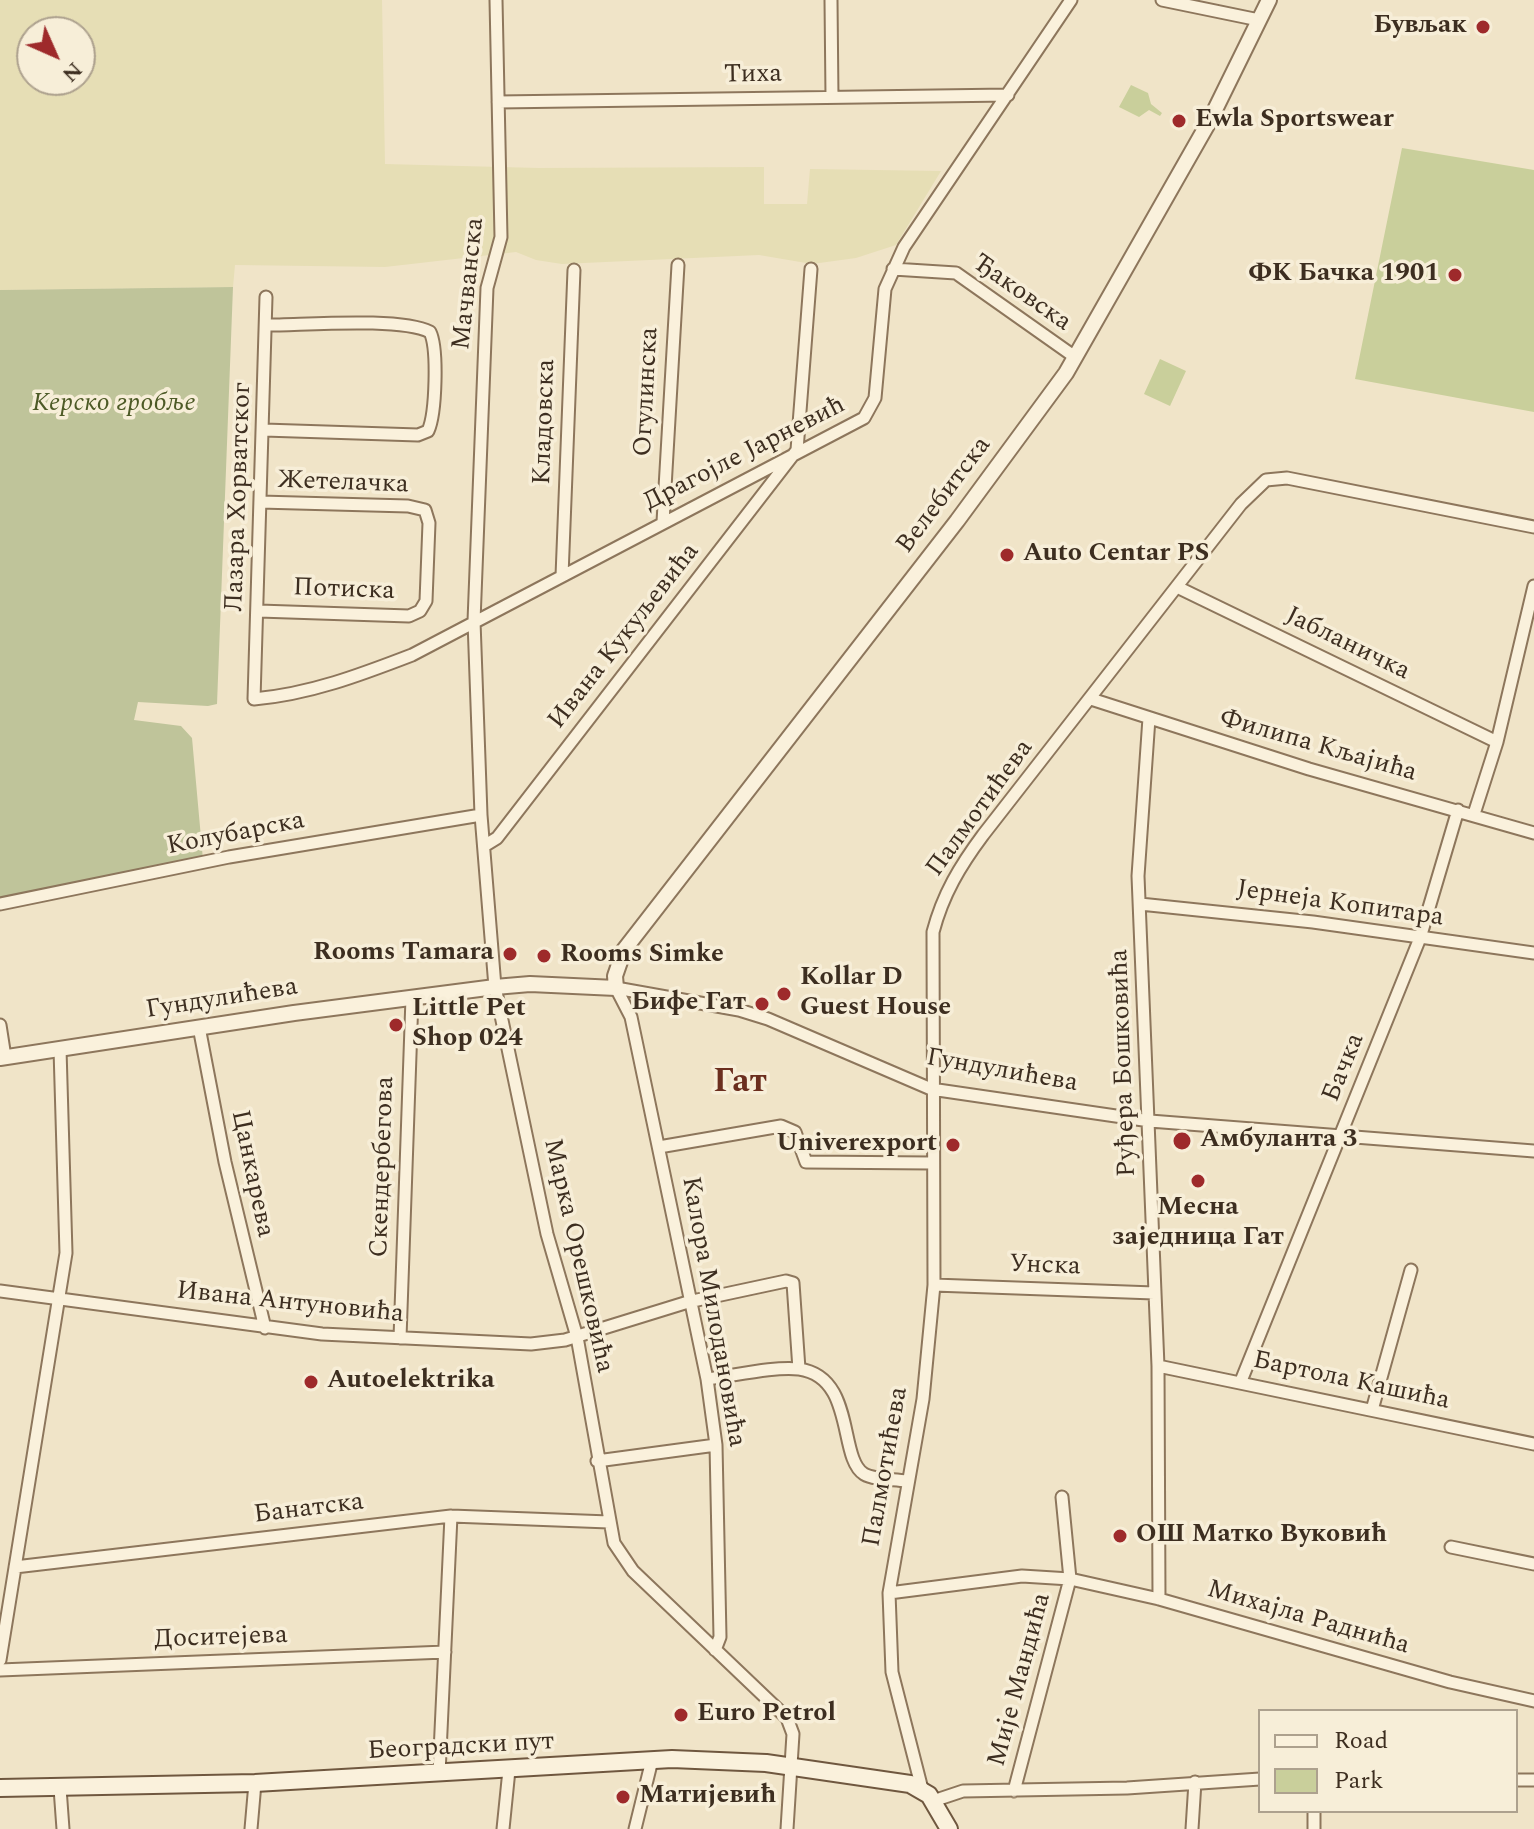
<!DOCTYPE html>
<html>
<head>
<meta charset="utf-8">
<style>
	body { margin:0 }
	#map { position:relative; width:1534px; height:1829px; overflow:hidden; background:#f0e4c8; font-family:Spectral,serif }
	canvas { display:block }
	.legend { position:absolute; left:1258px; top:1709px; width:260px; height:104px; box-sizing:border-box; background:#f7eed8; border:2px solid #ada18e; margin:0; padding:10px 14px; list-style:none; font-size:24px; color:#3d2e20 }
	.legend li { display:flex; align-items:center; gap:16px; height:40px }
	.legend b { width:40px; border:2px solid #ada18e }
	.north { position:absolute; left:16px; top:16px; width:80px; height:80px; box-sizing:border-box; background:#f7eed8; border:2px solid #ada18e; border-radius:50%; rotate:135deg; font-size:22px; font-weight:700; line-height:32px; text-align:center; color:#3d2e20 }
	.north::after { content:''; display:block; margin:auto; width:28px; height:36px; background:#9e2a2b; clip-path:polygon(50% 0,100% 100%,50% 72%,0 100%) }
</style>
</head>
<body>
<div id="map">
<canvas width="1534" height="1829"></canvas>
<ul class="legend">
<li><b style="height:10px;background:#faf1dc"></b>Road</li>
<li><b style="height:22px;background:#c9cf9b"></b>Park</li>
</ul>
<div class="north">N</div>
</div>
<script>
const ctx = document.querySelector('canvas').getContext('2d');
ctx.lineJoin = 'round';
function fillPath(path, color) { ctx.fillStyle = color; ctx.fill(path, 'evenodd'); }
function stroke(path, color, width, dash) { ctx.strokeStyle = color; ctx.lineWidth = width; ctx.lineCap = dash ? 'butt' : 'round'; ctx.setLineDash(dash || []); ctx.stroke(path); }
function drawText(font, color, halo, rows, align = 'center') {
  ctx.font = font + ' Spectral,serif'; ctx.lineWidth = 7; ctx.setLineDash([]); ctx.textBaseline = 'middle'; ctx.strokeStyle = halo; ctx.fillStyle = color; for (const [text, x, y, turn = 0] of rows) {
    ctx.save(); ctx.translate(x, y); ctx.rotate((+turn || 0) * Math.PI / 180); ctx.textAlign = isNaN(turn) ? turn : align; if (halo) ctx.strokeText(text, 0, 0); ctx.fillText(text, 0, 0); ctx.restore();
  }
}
fillPath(new Path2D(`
	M0 0H382L385 164 539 168 764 167V204H807L810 169 941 171 896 245 856 258 812 264 759 255 562 264 536 260 516 252 385 267 235 265 233 287 0 290ZM32 32H80V80H32Z`), '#e6deb5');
fillPath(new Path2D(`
	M1131 85 1148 93 1151 104 1162 113 1160 116 1149 110 1139 117 1119 107Z
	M1402 148 1534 170V412L1355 379Z
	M1160 359 1186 371 1170 406 1144 394Z`), '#c9cf9b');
fillPath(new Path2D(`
	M233 287 217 704 208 706 138 702 134 720 181 726 192 738 203 860 0 906V290Z`), '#bfc49a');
const minor = new Path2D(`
	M496 0 501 237 487 288 474 621 481 815 495 987 547 1234 577 1337 614 1543 633 1571 787 1718 793 1734 787 1829
	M831 0 832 97
	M1162 0 1259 20
	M498 102 1008 95
	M893 269 956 273 1075 357
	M266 297 254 699C310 694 360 675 412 655L864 418 875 398 885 289 904 247 1071 0
	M264 430 418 435 428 431C436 414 438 348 430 332 400 317 305 325 267 325
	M663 522 678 265
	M562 576 574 270
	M1177 587 1497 742
	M259 611 409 616 420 611 426 601 429 523 425 510 408 506 260 502
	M1091 699 1309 769 1534 833
	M1149 718 1138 876 1158 1366 1159 1599
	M1474 814 1497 742 1534 586
	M484 846 497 838 797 450 811 269
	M0 904 229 857 481 815
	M1140 904 1313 922 1534 953
	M616 988 739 1010 768 1019 931 1089 1150 1121 1534 1151
	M616 988 631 1017 707 1379 716 1445 720 1637 715 1650
	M0 1025 5 1057
	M199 1027 225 1162 265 1328
	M659 1147 781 1126 795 1132 806 1162 931 1163
	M934 1285 1154 1293
	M0 1291 322 1334 531 1344 565 1340 688 1302 786 1281 793 1283 799 1369
	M400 1338 412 998
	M1158 1366 1534 1444
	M707 1379C733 1376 774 1366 799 1369 856 1377 838 1458 864 1474 874 1480 894 1479 906 1481
	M1241 1381 1420 938 1458 810
	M1372 1410 1411 1270
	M597 1461 716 1445
	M1451 1547 1534 1564
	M15 1567 451 1516 609 1522
	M889 1593 1022 1576 1070 1579 1159 1599 1450 1682 1534 1701
	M0 1660 66 1253 60 1049
	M0 1670 445 1652
	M439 1774 451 1516
	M1516 1780H1534
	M60 1788 63 1829
	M922 1789 892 1672 889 1593 923 1399 934 1285 933 932C943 894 960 866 983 835L1241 504 1266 480 1287 478 1534 527
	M1014 1791 1070 1579 1062 1497
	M933 1801 963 1791 1127 1788 1260 1779
	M251 1829 255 1783
	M503 1829 509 1770
	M635 1829 652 1760
	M1192 1829 1195 1782
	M1314 1829V1811`);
const tertiary = new Path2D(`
	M0 1058 294 1013 495 987 530 984 616 988 615 976 624 950 957 521 1066 373 1210 120 1269 0`);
const secondary = new Path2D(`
	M0 1788 255 1783 672 1759 766 1763 910 1784 929 1795 949 1829`);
stroke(minor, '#8d765c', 15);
stroke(tertiary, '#8d765c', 18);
stroke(secondary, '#6f573f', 20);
stroke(minor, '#faf1dc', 11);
stroke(tertiary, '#faf1dc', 14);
stroke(secondary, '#faf1dc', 16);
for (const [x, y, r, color] of [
	[1483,27,8,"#9e2a2b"],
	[1179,121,8,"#9e2a2b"],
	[1455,275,8,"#9e2a2b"],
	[1007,555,8,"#9e2a2b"],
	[510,954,8,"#9e2a2b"],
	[544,956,8,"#9e2a2b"],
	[784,994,8,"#9e2a2b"],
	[762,1004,8,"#9e2a2b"],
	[396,1025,8,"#9e2a2b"],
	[1182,1141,10,"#9e2a2b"],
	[953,1145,8,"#9e2a2b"],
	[1198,1181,8,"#9e2a2b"],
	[311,1382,8,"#9e2a2b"],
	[1120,1536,8,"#9e2a2b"],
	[681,1715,8,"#9e2a2b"],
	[623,1797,8,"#9e2a2b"]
]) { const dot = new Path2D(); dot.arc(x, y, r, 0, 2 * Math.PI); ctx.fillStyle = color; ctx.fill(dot); stroke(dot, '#f7eed8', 3); }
drawText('bold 26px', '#3d2e20', '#f7eed8', [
	["Бувљак",1467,27,"right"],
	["Ewla Sportswear",1195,121],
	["ФК Бачка 1901",1439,275,"right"],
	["Auto Centar PS",1023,555],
	["Rooms Tamara",494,954,"right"],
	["Rooms Simke",560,956],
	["Kollar D",800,979],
	["Guest House",800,1009],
	["Бифе Гат",746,1004,"right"],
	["Little Pet",412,1010],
	["Shop 024",412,1040],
	["Амбуланта 3",1200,1141],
	["Univerexport",937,1145,"right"],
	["Месна",1198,1209,"center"],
	["заједница Гат",1198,1239,"center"],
	["Autoelektrika",327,1382],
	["ОШ Матко Вуковић",1136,1536],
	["Euro Petrol",697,1715],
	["Матијевић",639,1797]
], 'left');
drawText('26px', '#3d2e20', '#f7eed8', [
	["Тиха",753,76,-1],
	["Мачванска",470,284,-84],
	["Ђаковска",1021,294,35],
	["Огулинска",648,392,-87],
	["Кладовска",546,422,-88],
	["Драгојле Јарневић",745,455,-27],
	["Жетелачка",343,484,2],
	["Велебитска",945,496,-53],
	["Лазара Хорватског",240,497,-88],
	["Потиска",344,591,2],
	["Ивана Кукуљевића",625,637,-52],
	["Јабланичка",1347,645,26],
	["Филипа Кљајића",1318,747,16],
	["Палмотићева",981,809,-54],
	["Колубарска",236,835,-11],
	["Јернеја Копитара",1340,905,8],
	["Гундулићева",222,1000,-9],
	["Руђера Бошковића",1125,1063,-92],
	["Бачка",1345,1068,-68],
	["Гундулићева",1002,1072,10],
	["Скендербегова",384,1167,-88],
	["Цанкарева",251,1174,78],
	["Марка Орешковића",577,1256,77],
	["Унска",1045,1267,2],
	["Ивана Антуновића",290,1304,6],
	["Калора Милодановића",712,1312,80],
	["Бартола Кашића",1351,1382,12],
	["Палмотићева",887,1467,-80],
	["Банатска",309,1510,-7],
	["Михајла Раднића",1308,1619,16],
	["Доситејева",221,1639,-2],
	["Мије Мандића",1021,1680,-75],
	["Београдски пут",461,1748,-3]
]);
drawText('italic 26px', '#4d5a26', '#f7eed8', [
	["Керско гробље",114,405]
]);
drawText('bold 34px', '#6b2e1e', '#f7eed8', [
	["Гат",740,1084]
]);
</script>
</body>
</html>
